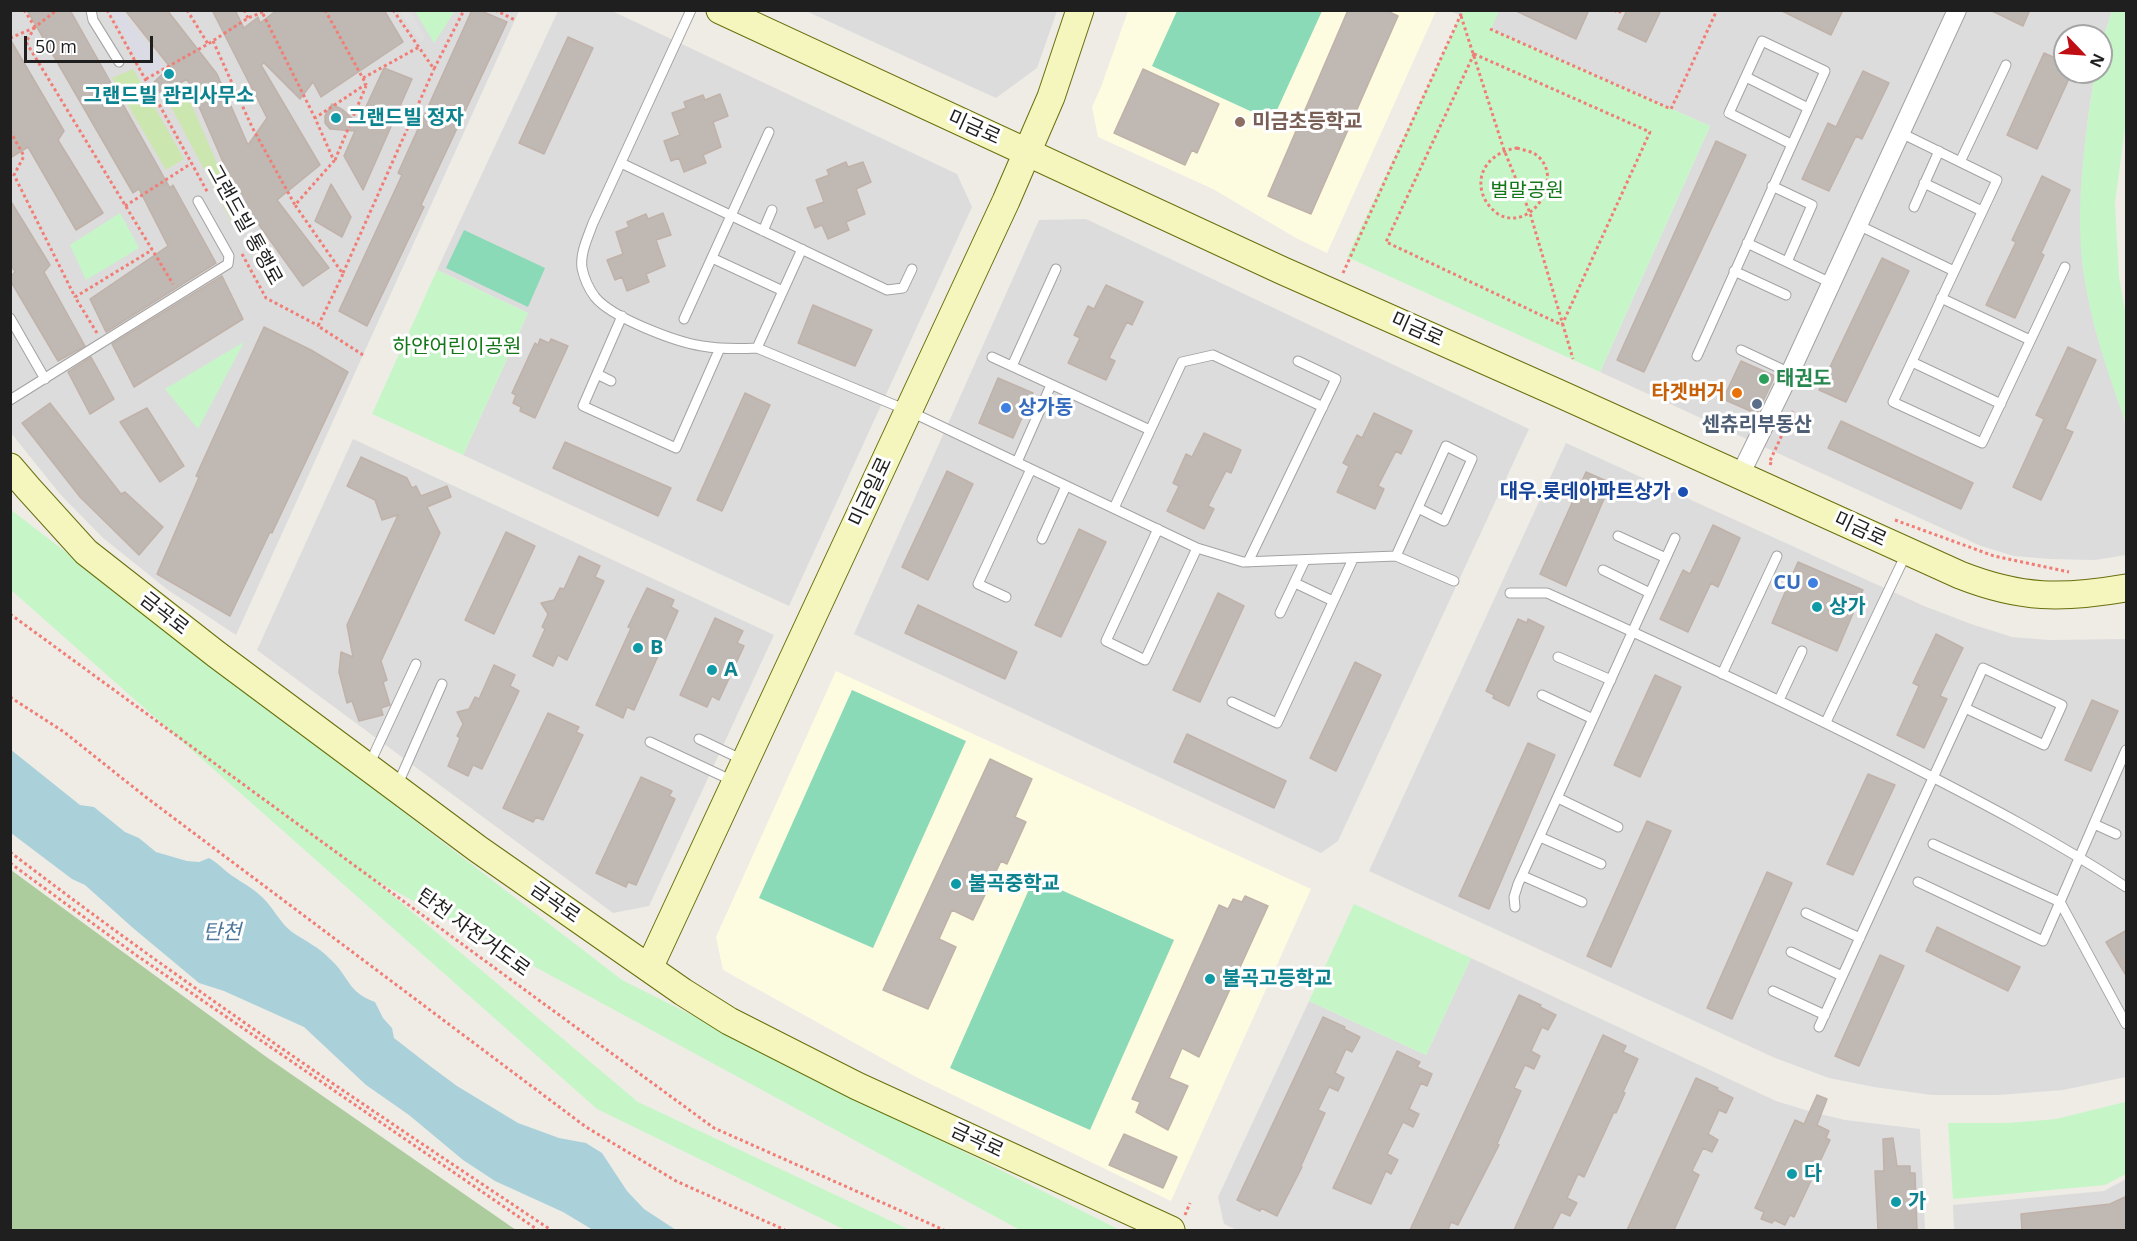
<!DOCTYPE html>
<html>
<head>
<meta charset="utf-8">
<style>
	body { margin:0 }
	#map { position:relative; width:2137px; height:1241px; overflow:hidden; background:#efece6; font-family:"Open Sans",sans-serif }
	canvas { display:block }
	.frame { position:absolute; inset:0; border:12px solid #1f1f1f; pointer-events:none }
	.north { position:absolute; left:2053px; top:24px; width:60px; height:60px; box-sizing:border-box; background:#fff; border:2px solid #a5a5a5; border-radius:50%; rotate:115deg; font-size:16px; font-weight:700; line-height:24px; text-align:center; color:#1f1f1f }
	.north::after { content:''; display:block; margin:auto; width:21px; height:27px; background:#c00e15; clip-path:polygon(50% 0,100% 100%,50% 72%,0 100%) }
	.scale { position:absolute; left:24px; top:36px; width:129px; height:27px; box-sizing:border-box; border:3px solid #1f1f1f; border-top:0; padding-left:8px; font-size:18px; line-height:21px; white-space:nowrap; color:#1f1f1f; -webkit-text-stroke:4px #fff; paint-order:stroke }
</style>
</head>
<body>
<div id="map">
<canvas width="2137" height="1241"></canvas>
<div class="frame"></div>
<div class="north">N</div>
<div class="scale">50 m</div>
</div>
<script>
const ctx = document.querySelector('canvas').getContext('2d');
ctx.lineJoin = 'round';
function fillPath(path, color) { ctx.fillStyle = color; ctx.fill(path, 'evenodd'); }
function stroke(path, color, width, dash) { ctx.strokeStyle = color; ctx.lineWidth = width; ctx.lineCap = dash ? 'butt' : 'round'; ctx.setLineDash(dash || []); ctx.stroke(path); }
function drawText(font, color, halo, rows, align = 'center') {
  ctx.font = font + ' "Open Sans","Noto Sans KR",sans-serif'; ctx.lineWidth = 6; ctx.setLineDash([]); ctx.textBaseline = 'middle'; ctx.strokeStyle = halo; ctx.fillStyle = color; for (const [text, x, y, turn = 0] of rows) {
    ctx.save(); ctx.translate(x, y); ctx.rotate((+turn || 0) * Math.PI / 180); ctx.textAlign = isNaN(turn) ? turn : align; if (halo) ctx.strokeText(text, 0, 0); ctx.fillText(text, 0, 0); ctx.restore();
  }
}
fillPath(new Path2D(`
	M10 11H519L236 635 168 590 103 538 60 494 11 433Z
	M558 11H612L957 174 972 207 789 606 463 455 528 313 437 270Z
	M806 11H1057L1037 68 996 98Z
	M1450 11H2112L2101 45V36H2065V72H2095L2088 118 2081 199V232L2083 269 2095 328 2126 424V555L2095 560 2050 559 2014 556 1981 546 1600 372 1710 126Z
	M1086 219 1529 429 1338 841 1321 853 854 634 1039 220Z
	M353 439 774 635 649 906 613 913 257 650Z
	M1566 443 1924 606 1971 624 2012 637 2049 640 2126 639V1077L2063 1090 1998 1095H1932L1874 1087 1829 1078 1775 1058 1369 871Z
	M1471 958 1776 1101 1812 1112 1845 1120 1920 1129 1925 1230H1237L1224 1224 1218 1197 1309 1001 1426 1055Z
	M2126 1179V1230H1954L1953 1205 2104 1191Z`), '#dddcdc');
fillPath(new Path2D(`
	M1128 11H1436L1327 253 1296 238 1213 189 1098 137 1092 107 1101 87Z
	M836 671 1311 889 1171 1201 916 1077 723 970 716 937Z`), '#fdfce1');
fillPath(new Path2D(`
	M133 69 184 159 166 170 112 78Z
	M187 94 242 221 233 224 169 103Z`), '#cce6b0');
fillPath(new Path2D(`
	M11 870 265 1056 516 1230H11Z`), '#adcc9e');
fillPath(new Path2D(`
	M415 11H455L434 43Z
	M1463 11H1499L1491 29 1710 126 1600 372 1347 257Z
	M2112 11H2126V120L2115 203 2119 277 2126 316V424C2108 373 2090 322 2083 269 2075 204 2085 136 2095 72H2101V45Z
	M120 213 139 248 86 280 70 245Z
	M437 270 528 313 463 455 372 414Z
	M244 342 198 429 165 389Z
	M10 509 622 980 1120 1230H1020L373 879 638 1102 910 1230H845L597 1109 11 590Z
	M1354 904 1471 958 1426 1055 1309 1001Z
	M2125 1102 2126 1174 2105 1185 1953 1199 1948 1123H2008L2056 1119Z`), '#c6f6c8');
fillPath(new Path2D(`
	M1177 11H1322L1272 121 1152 66Z
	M464 230 545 268 528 307 446 268Z
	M852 690 966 741 873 948 759 898Z
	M1034 878 1174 940 1090 1130 950 1068Z`), '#8ad9b7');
fillPath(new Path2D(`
	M399 11H410L425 37 421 42Z`), '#dfdfdf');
fillPath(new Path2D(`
	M109 11H121L165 67 148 77Z`), '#dadbe5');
fillPath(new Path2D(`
	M10 749 80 805 94 807 125 832 139 838 156 852 187 861 199 862 209 858C218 863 224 870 231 875 241 882 253 888 262 897 273 907 280 923 292 932 305 941 319 947 330 959 350 977 347 992 375 1002L383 1018 392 1028 394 1038 430 1066 457 1086 518 1123 559 1138 586 1143 602 1153 627 1191 644 1209 676 1230H593L563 1212 495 1181 463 1160 409 1115 366 1085 304 1027 224 991 199 983 133 928 85 885 72 879 11 833Z`), '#aad1da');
const building = new Path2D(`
	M27 10H70L170 188 173 185 216 263 106 332 90 299 168 246 139 189 133 193Z
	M125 10H167L217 74 248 145 267 118 212 10H235L244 28 258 17 260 23 277 10H384L403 42 321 97 313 82 300 99 264 63 261 65 320 165 277 200 329 268 303 286 254 218 249 222 187 79 161 94 154 82 170 67Z
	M472 10H479L507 22 421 205 424 207 367 326 339 311 402 175 398 173Z
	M1348 10H1385L1398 16 1311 214 1268 196Z
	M1514 10H1589L1576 39Z
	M1627 10H1661L1646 42 1618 29Z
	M1780 10H1843L1831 35Z
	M1990 10H2030L2023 26Z
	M568 37 593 48 544 154 519 143Z
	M10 39 64 131 58 140 103 213 76 230 28 147 10 158Z
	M2044 53 2065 62V72H2072L2037 149 2007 135Z
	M384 68 412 79 363 190 344 156 355 131 330 129 325 123V116L332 104 343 110 358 124Z
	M1143 69 1219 104 1197 153 1192 150 1185 165 1114 133Z
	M1863 71 1889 83 1862 139 1856 136 1829 191 1802 179 1828 123 1836 127Z
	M720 94 728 116 713 122 721 147 703 155 706 163 684 172 679 158 671 161 664 141 680 135 672 113 686 108 684 102 703 95 705 100Z
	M1716 141 1746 155 1644 372 1617 360Z
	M846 162 848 167 863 162 871 182 856 189 865 214 846 222 849 230 828 239 822 225 815 228 807 208 824 202 816 180 829 175 827 170Z
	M2042 176 2070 190 2041 253 2044 255 2015 318 1986 305 2016 242 2012 240Z
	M331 184 351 217 342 237 315 221Z
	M10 200 50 265 44 272 85 346 58 361 10 280V277L15 272 10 263Z
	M663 213 671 235 656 240 665 266 646 274 649 282 627 291 622 277 615 280 607 260 623 254 616 232 629 227 627 222 646 214 648 219Z
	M1882 258 1909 271 1846 402 1819 390Z
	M222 276 243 319 134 387 112 344Z
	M1106 285 1143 302 1132 325 1127 322 1109 358 1115 361 1106 380 1068 363 1080 338 1074 335 1088 306 1094 309Z
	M813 305 872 330 855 366 798 343Z
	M264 327 311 350 348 372 272 533 270 532 230 616 157 574 199 477 196 476Z
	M540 339 549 343 551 339 568 346 535 418 520 411 521 407 513 403 516 395 512 393 535 343 538 345Z
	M2068 347 2096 360 2065 429 2073 432 2041 500 2013 487 2044 419 2036 415Z
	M91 357 114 399 90 414 68 372Z
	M1741 361 1775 376 1757 414 1723 399Z
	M998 378 1033 393 1013 438 979 423Z
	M745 393 770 405 722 511 697 500Z
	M50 403 121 494 125 492 163 527 139 555 80 497 22 423Z
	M147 408 184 466 160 482 120 422Z
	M1374 413 1412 431 1401 454 1396 451 1378 486 1384 489 1375 509 1337 492 1349 466 1343 463 1357 435 1362 438Z
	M1841 421 1973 483 1961 509 1828 448Z
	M1204 433 1241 450 1231 473 1226 471 1208 506 1214 509 1204 529 1167 511 1179 486 1173 483 1186 454 1192 457Z
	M565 442 671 488 658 516 553 468Z
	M361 457 407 478 412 488 416 486 421 496 447 486 451 497 427 507 440 533 381 661 387 680 383 682 390 705 381 708 383 715 359 721 352 701 347 703 339 672 341 652 353 657 347 625 398 515 382 520 375 500 347 486Z
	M947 471 973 484 928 580 902 567Z
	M1586 472 1611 483 1566 586 1540 574Z
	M1713 525 1740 538 1718 587 1711 583 1688 632 1660 619 1683 570 1690 574Z
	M1079 529 1106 542 1061 637 1035 625Z
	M506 532 535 546 494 634 465 620Z
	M579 556 600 566 595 577 604 581 567 660 558 655 553 666 533 656 545 629 542 627 548 614 541 603 554 600 560 588 564 589Z
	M1798 562 1863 590 1837 651 1772 623Z
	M647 588 674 600 671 607 678 611 634 710 627 707 623 718 596 705 631 628 628 627Z
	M1218 593 1244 606 1200 702 1173 690Z
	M918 605 1017 652 1005 679 905 633Z
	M715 618 743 631 737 643 744 646 719 700 712 696 707 707 680 695Z
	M1518 619 1527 623 1528 619 1544 627 1509 706 1493 698 1494 695 1486 691Z
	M1936 634 1963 648 1940 696 1947 699 1924 748 1897 735 1919 686 1913 683Z
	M1355 662 1381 675 1336 771 1310 758Z
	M494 665 515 675 510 686 519 691 482 769 473 765 468 776 448 766 460 738 457 736 463 724 457 712 469 709 475 697 479 699Z
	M1655 675 1681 687 1640 777 1614 765Z
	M2092 700 2118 711 2091 771 2065 760Z
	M548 713 579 727 576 732 583 735 543 820 536 817 533 822 503 808Z
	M1187 734 1286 781 1274 808 1174 762Z
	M1528 743 1555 755 1489 909 1459 896Z
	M990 759 1032 779 1015 817 1026 822 1007 864 1001 861 973 920 952 910 939 939 956 947 928 1009 883 990Z
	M1868 774 1895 785 1853 875 1827 864Z
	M641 777 672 791 669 796 675 799 636 885 628 882 626 887 596 873Z
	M1647 821 1671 831 1611 967 1587 956Z
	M1767 872 1792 883 1732 1019 1707 1008Z
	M1245 896 1268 906 1199 1057 1182 1048 1169 1078 1188 1086 1168 1130 1136 1112 1140 1102 1132 1099 1219 905 1228 909 1233 899 1242 902Z
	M1937 927 2020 967 2008 991 1926 951Z
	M2127 930V977L2106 942Z
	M1880 955 1904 966 1859 1066 1835 1056Z
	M1519 995 1541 1005 1540 1007 1556 1015 1548 1030 1542 1027 1531 1051 1540 1056 1534 1069 1525 1065 1514 1088 1521 1091 1497 1144 1499 1145 1458 1225 1451 1222 1448 1230H1410Z
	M1323 1017 1345 1027 1344 1029 1360 1037 1352 1052 1346 1049 1335 1073 1344 1078 1338 1091 1329 1087 1318 1110 1325 1113 1301 1166 1302 1167 1277 1216 1261 1208 1260 1211 1237 1200Z
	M1603 1035 1626 1046 1623 1052 1638 1059 1623 1092 1625 1093 1616 1113 1614 1112 1584 1177 1578 1174 1567 1198 1577 1203 1570 1216 1561 1212 1552 1230H1514Z
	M1397 1051 1420 1062 1417 1067 1432 1074 1427 1086 1421 1083 1409 1109 1419 1114 1413 1127 1403 1122 1387 1154 1398 1160 1391 1174 1386 1171 1371 1204 1333 1188Z
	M1696 1078 1718 1088 1717 1090 1733 1098 1726 1113 1719 1110 1708 1134 1718 1140 1712 1152 1703 1148 1692 1171 1699 1175 1674 1230H1627Z
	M1817 1095 1827 1099 1817 1125 1829 1131 1826 1138 1830 1140 1794 1217 1790 1215 1785 1225 1774 1220 1772 1223 1761 1219 1764 1212 1755 1208 1795 1120 1804 1124Z
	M1124 1134 1177 1157 1163 1188 1109 1165Z
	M1893 1138 1897 1166H1910V1173H1915L1917 1230H1878L1875 1171H1884L1883 1139Z
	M2127 1196V1230H2022L2021 1214 2110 1204Z`);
fillPath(building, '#bfb8b3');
stroke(building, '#c0b2a9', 1.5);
const lane = new Path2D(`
	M91 10 93 20 119 62
	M691 10 593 223C588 237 580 253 582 268 584 278 589 289 595 297 612 318 676 342 702 346 720 349 739 349 757 348L909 411 1197 548 1243 562 1396 556 1454 581
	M1746 77 1808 108
	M1901 133 1997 180 1893 402 1982 443 2065 267
	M1960 162 2006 65
	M621 163 887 290 903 288 912 269
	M1924 183 1982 211
	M1772 186 1812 205 1787 262
	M1914 207 1939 151
	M1858 225 1954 271
	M763 231 772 210
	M1747 243 1831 283
	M712 258 783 291
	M1734 271 1786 295
	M1941 298 2030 340
	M622 316 583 406 676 448 720 348
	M10 318 45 379
	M684 319 769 132
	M757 348 802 249
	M1741 350 1790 373
	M1697 356 1825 71 1762 41 1729 113 1791 144
	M992 357 1150 430
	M1912 362 2001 404
	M1012 366 1056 269
	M597 374 611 381
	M10 400 228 264 229 256 198 201
	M1017 462 1051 385
	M1114 508 1182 362 1213 355 1323 407
	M1158 529 1106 641 1145 660 1197 548
	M1618 536 1666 558
	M1042 539 1066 486
	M1396 556 1446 446 1472 459 1444 521 1418 508
	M1248 562 1336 379 1298 361
	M1603 570 1650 593
	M1295 583 1333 601
	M1510 593H1547C1669 648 1790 704 1909 765 1983 803 2056 841 2126 887
	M1006 597 978 584 1031 469
	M1280 613 1305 560
	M1558 657 1611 680
	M1722 674 1777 556
	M1542 695 1593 719
	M1779 700 1802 651
	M1232 702 1277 723 1353 559
	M1826 722 1906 554
	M699 739 743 760
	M650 742 733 781
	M369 765 416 664
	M397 786 442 684
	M1558 798 1618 827
	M2094 824 2116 834
	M1540 837 1601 864
	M1933 844 2060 902 2126 1024
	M1523 876 1582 902
	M1918 882 2043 941 2126 750
	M1515 907 1514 897 1518 884 1675 538
	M1806 913 1860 938
	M1791 952 1842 976
	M1773 991 1825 1015
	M1819 1027 1965 708 1983 668 2062 705 2044 745 1965 708`);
const street = new Path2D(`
	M1740 475 1790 373 1957 10`);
const secondary = new Path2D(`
	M720 10 1281 270 1558 393 1960 575C2021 599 2062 599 2126 588
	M10 467 28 488 86 552 216 654 478 849 683 992 729 1021 857 1086 1171 1230
	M649 968 1006 201 1051 97 1080 10`);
stroke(lane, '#a3a3a3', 11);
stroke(street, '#a3a3a3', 20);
stroke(secondary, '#69700c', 29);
stroke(new Path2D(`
	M24 10 35 27 57 10
	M107 10 208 193
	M187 10 208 44
	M244 10 248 18
	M325 10 366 84 315 118 334 161 295 205 343 274 318 326 363 355
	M393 10 434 69 464 10
	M495 10 515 20
	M1614 10 1619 13 1621 10
	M263 14 315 118
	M1461 16 1504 150 1530 213 1573 359
	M35 27 26 42 173 284
	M1490 29 1671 109 1717 10
	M10 38 34 28
	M213 41 252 127 295 205
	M1474 54 1650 132 1562 325 1386 242Z
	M363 78 419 47
	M146 79 208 44 248 18 268 10
	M10 131 24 156 14 175 75 297
	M1517 148C1523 150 1530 151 1535 154 1567 176 1532 234 1498 214 1490 208 1485 202 1482 192 1476 168 1495 151 1517 148Z
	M335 160 366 86
	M125 206 192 163
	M242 254 266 298 319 326
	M343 273 434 69
	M1343 273 1463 10
	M97 333 75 297 152 250
	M1772 464 1769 463 1793 411
	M1895 520 1994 556 2069 572
	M10 614 714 1128 944 1230
	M10 697 64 732 147 798 586 1127 676 1181 785 1230
	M10 852C185 986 368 1108 551 1230
	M10 863 136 955 538 1230
	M1185 1215 1190 1203`), '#f07e76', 3, [3, 3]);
stroke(lane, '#fff', 9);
stroke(street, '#fff', 18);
stroke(secondary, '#f5f5be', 27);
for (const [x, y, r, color] of [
	[169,74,6,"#0f9aa8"],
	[336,118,6,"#0f9aa8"],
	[1240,122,6,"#8d6e63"],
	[1764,379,6,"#2e9e5b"],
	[1737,393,6,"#e8710a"],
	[1757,404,6,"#5c6f8a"],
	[1006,408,6,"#3f7fe0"],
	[1683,492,6,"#1a4fb4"],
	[1813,583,6,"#3f7fe0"],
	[1817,607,6,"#0f9aa8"],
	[638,648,6,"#0f9aa8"],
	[712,670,6,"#0f9aa8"],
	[956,884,6,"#0f9aa8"],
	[1210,979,6,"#0f9aa8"],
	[1792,1174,6,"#0f9aa8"],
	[1896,1202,6,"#0f9aa8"]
]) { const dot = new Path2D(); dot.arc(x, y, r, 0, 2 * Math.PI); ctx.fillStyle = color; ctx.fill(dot); stroke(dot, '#fff', 2); }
drawText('bold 20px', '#0d838f', '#fff', [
	["그랜드빌 관리사무소",169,96,"center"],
	["그랜드빌 정자",348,118],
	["상가",1829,607],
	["B",650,648],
	["A",724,670],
	["불곡중학교",968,884],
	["불곡고등학교",1222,979],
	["다",1804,1174],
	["가",1908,1202]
], 'left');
drawText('bold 20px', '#785e54', '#fff', [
	["미금초등학교",1252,122]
], 'left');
drawText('20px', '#1f1f1f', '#fff', [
	["미금로",974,128,24],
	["그랜드빌 통행로",244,225,61],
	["미금로",1417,330,24],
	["미금일로",871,492,-65],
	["미금로",1860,530,25],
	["금곡로",164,614,38],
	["금곡로",555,903,35],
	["탄천 자전거도로",473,933,36],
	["금곡로",977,1141,25]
]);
drawText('20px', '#137718', '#fff', [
	["벌말공원",1527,191],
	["하얀어린이공원",457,347]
]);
drawText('bold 20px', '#27864d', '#fff', [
	["태권도",1776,379]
], 'left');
drawText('bold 20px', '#c56008', '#fff', [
	["타겟버거",1725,393]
], 'right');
drawText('bold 20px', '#366cbe', '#fff', [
	["상가동",1018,408],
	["CU",1801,583,"right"]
], 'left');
drawText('bold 20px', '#4e5e75', '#fff', [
	["센츄리부동산",1757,425]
]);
drawText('bold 20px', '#164399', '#fff', [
	["대우.롯데아파트상가",1671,492]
], 'right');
drawText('italic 21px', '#4c769a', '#fff', [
	["탄천",222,933]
]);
</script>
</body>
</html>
